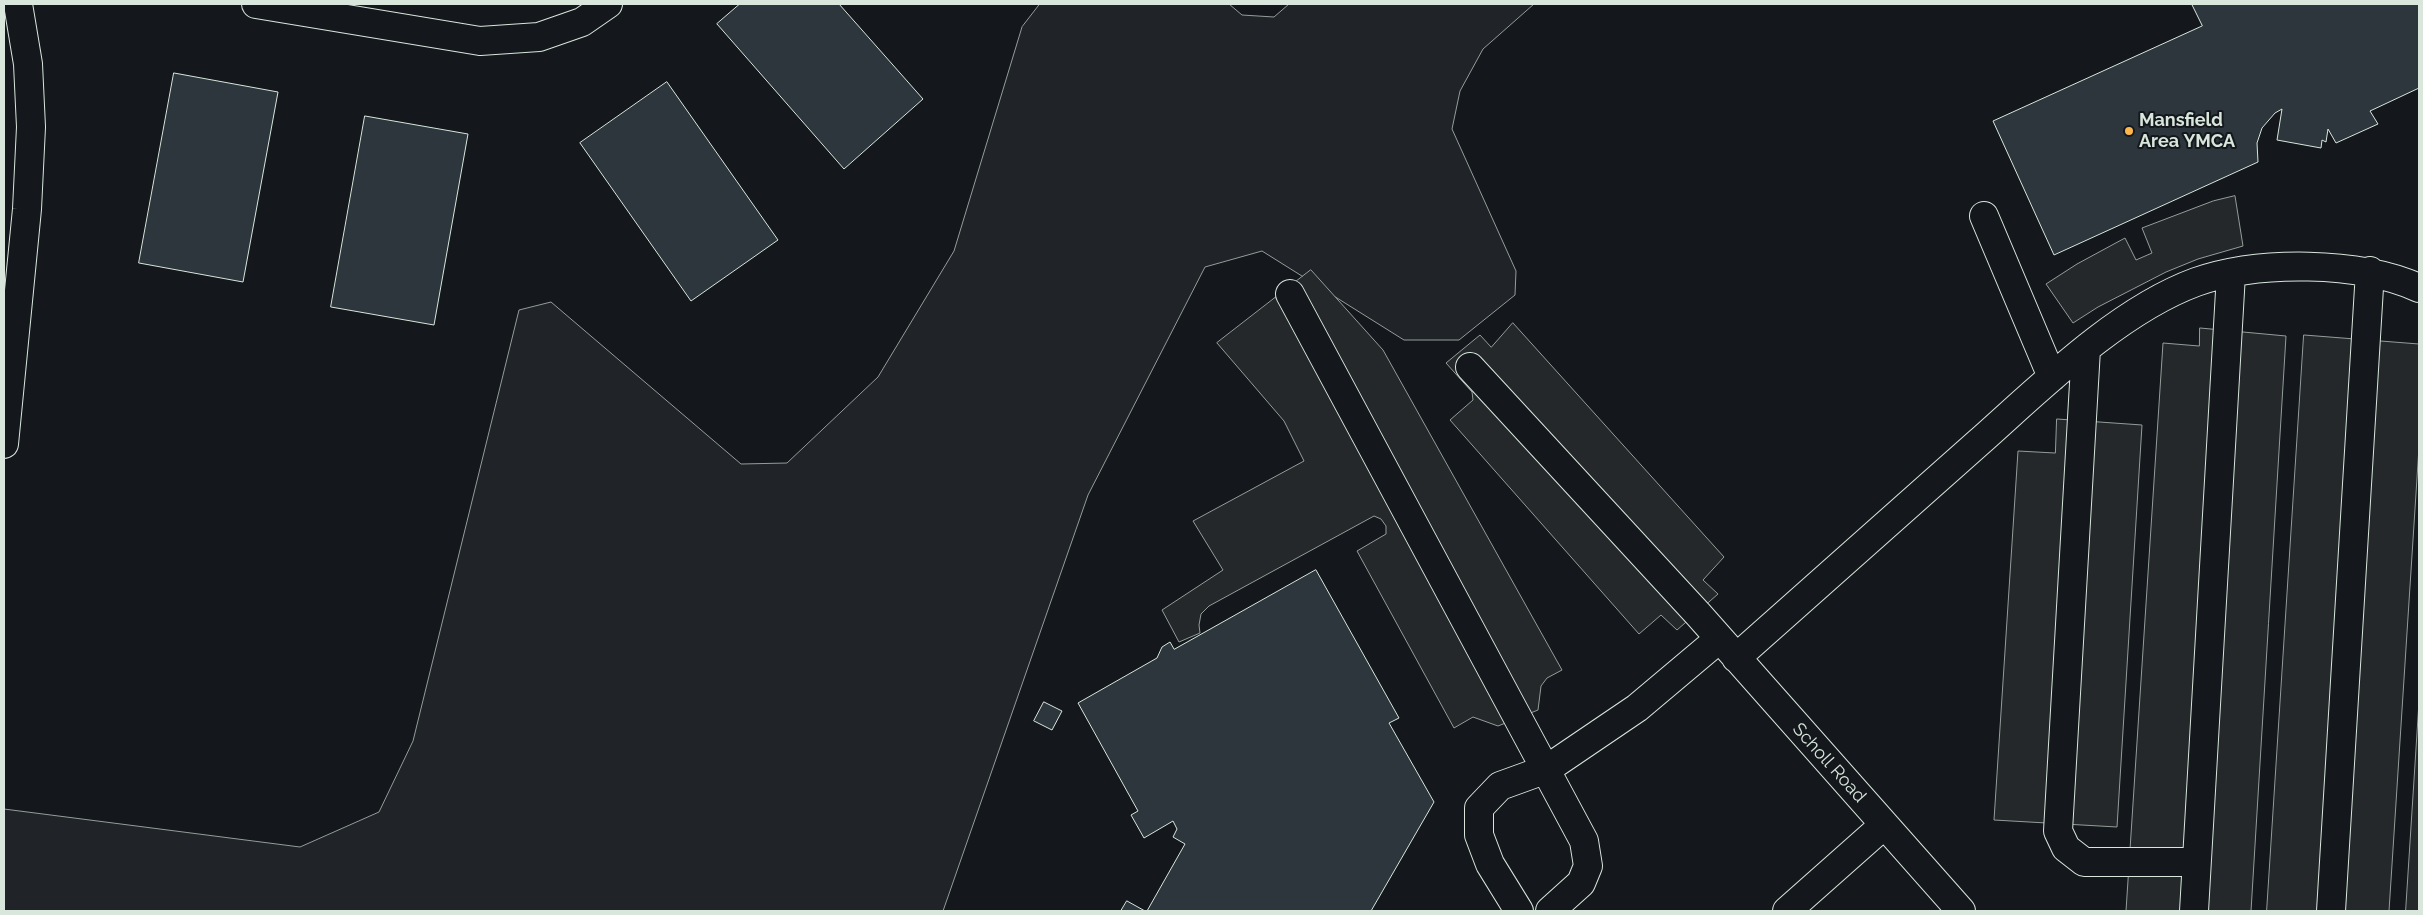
<!DOCTYPE html>
<html>
<head>
<meta charset="utf-8">
<style>
	body { margin:0 }
	#map { position:relative; width:2423px; height:915px; overflow:hidden; background:#14181c; font-family:Raleway,sans-serif }
	canvas { display:block }
	.frame { position:absolute; inset:0; border:5px solid #d8e6dc; pointer-events:none }
</style>
</head>
<body>
<div id="map">
<canvas width="2423" height="915"></canvas>
<div class="frame"></div>
</div>
<script>
const ctx = document.querySelector('canvas').getContext('2d');
ctx.lineJoin = 'round';
function fillPath(path, color) { ctx.fillStyle = color; ctx.fill(path, 'evenodd'); }
function stroke(path, color, width, dash) { ctx.strokeStyle = color; ctx.lineWidth = width; ctx.lineCap = dash ? 'butt' : 'round'; ctx.setLineDash(dash || []); ctx.stroke(path); }
function drawText(font, color, halo, rows, align = 'center') {
  ctx.font = font + ' Raleway,sans-serif'; ctx.lineWidth = 4; ctx.setLineDash([]); ctx.textBaseline = 'middle'; ctx.strokeStyle = halo; ctx.fillStyle = color; for (const [text, x, y, turn = 0] of rows) {
    ctx.save(); ctx.translate(x, y); ctx.rotate((+turn || 0) * Math.PI / 180); ctx.textAlign = isNaN(turn) ? turn : align; if (halo) ctx.strokeText(text, 0, 0); ctx.fillText(text, 0, 0); ctx.restore();
  }
}
const green = new Path2D(`
	M1040 4H1229L1242 15 1274 17 1289 4H1534L1483 49 1460 91 1452 129 1516 271 1515 295 1459 340H1404L1262 251 1205 267 1088 495 943 911H4V809L300 847 379 812 413 741 519 310 551 302 741 464 787 463 878 377 954 251 1022 27Z`);
fillPath(green, '#202428');
stroke(green, '#939e99', 1);
const parking = new Path2D(`
	M2235 196 2243 246 2198 259 2166 272 2098 307 2073 323 2046 284 2077 264 2125 238 2136 260 2152 253 2142 228 2213 201Z
	M1311 270 1383 350 1562 670 1547 678 1541 686 1538 710 1498 726 1473 717 1454 728 1357 551 1386 534V526L1381 519 1374 516 1209 606 1201 614 1199 625 1200 633 1179 642 1162 610 1223 570 1193 521 1304 461 1284 421 1217 343Z
	M1513 323 1724 557 1703 580 1718 594 1677 630 1661 615 1639 634 1450 420 1473 400 1472 392 1446 363 1480 335 1491 347Z
	M2200 328 2286 336 2251 911H2126L2163 343 2199 346Z
	M2304 335 2419 344V447L2389 911H2267Z
	M2057 419 2142 425 2117 827 1994 820 2018 451 2055 453Z
	M2419 702V911H2406Z`);
fillPath(parking, '#24282b');
stroke(parking, '#939e99', 1);
const building = new Path2D(`
	M740 4H839L923 99 844 169 717 24Z
	M2192 4H2419V88L2370 111 2378 124 2336 143 2328 129 2326 142 2322 140 2321 148 2277 140 2282 109 2275 113 2262 128 2257 143 2258 162 2054 255 1993 121 2202 26Z
	M174 73 278 92 243 282 139 263Z
	M667 82 778 240 691 301 580 143Z
	M365 116 468 134 434 325 331 307Z
	M1316 570 1399 718 1389 723 1434 802 1371 911H1147L1185 844 1173 837 1177 829 1173 821 1144 838 1131 815 1138 811 1078 703 1157 658 1162 647 1170 642 1174 649Z
	M1044 702 1062 711 1052 730 1034 721Z
	M1127 901 1145 911H1121Z`);
fillPath(building, '#2c363c');
stroke(building, '#d8e6dc', 1);
const minor = new Path2D(`
	M256 4 480 41 539 37 582 22 608 4
	M1984 216 2052 377
	M1290 294 1584 841 1588 866 1581 883 1550 911
	M2086 349 2058 831 2066 848 2084 862H2196
	M1470 367 1698 614 1961 911
	M4 444 27 209 31 127 28 64 18 4
	M1736 658C1817 586 1897 515 1978 443 2040 388 2117 311 2196 282 2259 260 2359 261 2419 288
	M1519 911 1490 864 1479 835V808L1500 786 1547 769 1637 708 1719 639
	M1787 911 1884 825
	M2194 911 2231 274
	M2331 911 2370 271`);
stroke(minor, '#d8e6dc', 30);
stroke(minor, '#14181c', 28);
for (const [x, y, r, color] of [
	[2129,131,5,"#ffb74d"]
]) { const dot = new Path2D(); dot.arc(x, y, r, 0, 2 * Math.PI); ctx.fillStyle = color; ctx.fill(dot); stroke(dot, '#14181c', 2); }
drawText('bold 18px', '#d8e6dc', '#14181c', [
	["Mansfield",2139,121],
	["Area YMCA",2139,142]
], 'left');
drawText('18px', '#d8e6dc', '#14181c', [
	["Scholl Road",1829,763,48]
]);
</script>
</body>
</html>
